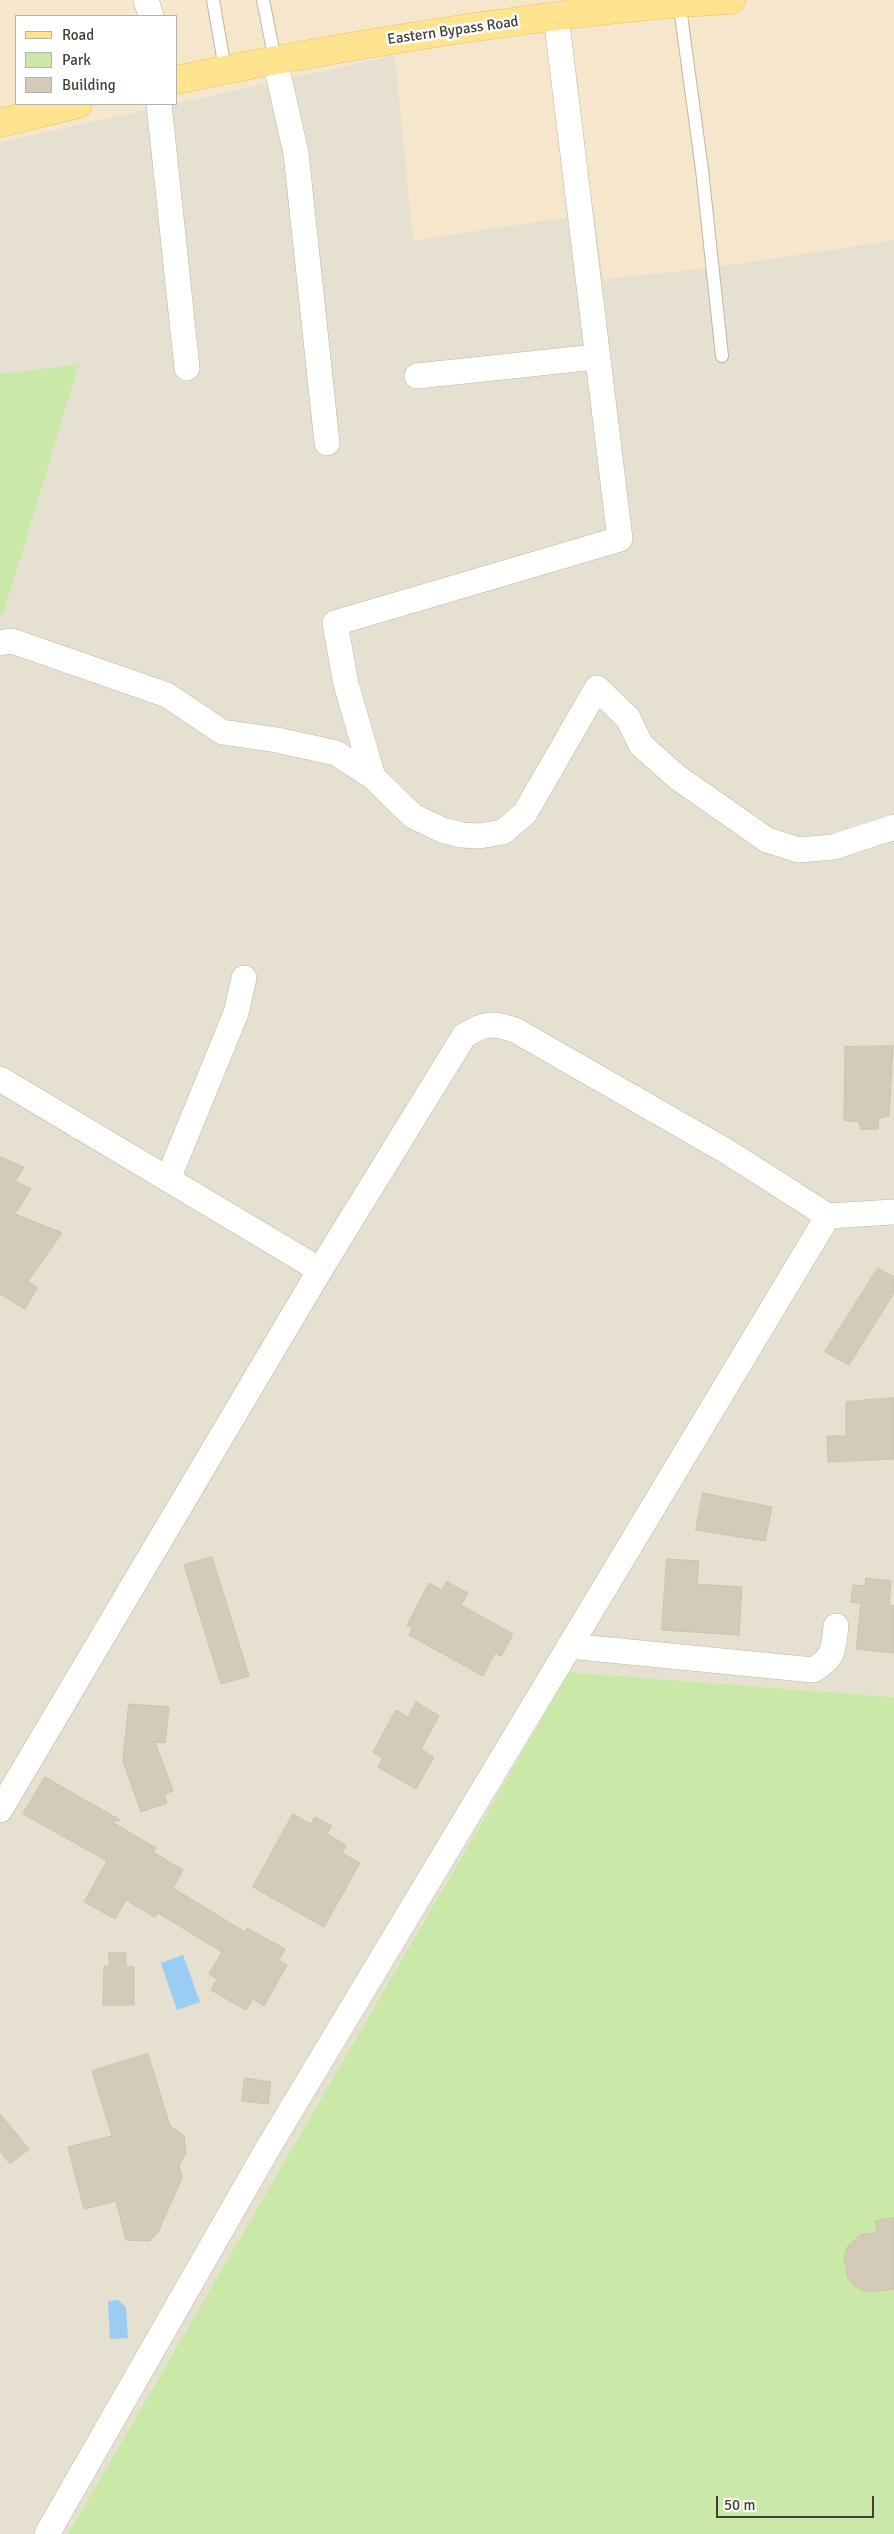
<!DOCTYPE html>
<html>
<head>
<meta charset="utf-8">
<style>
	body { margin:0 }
	#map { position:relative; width:894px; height:2534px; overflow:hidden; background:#f2eee3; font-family:Signika,sans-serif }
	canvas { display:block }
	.legend { position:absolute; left:15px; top:15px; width:162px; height:90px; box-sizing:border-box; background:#fff; border:1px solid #b4b2ad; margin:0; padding:6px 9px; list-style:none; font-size:15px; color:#443e33 }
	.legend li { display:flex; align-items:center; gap:10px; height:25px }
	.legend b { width:25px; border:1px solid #b4b2ad }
	.scale { position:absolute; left:716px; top:2496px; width:158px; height:22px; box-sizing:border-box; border:2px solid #443e33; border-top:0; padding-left:6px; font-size:15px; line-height:18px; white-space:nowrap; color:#443e33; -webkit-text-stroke:4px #fff; paint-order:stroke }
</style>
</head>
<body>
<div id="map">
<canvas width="894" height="2534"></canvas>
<ul class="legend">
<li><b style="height:6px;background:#ffe38f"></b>Road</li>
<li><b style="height:14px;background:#cae9a9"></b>Park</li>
<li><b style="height:14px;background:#d4cab8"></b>Building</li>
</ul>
<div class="scale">50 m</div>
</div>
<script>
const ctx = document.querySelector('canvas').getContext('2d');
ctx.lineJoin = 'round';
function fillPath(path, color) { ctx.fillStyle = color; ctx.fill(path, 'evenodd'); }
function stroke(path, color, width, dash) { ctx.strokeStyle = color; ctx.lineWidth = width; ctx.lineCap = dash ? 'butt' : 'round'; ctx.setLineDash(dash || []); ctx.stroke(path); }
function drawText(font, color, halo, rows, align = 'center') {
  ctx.font = font + ' Signika,sans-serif'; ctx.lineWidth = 5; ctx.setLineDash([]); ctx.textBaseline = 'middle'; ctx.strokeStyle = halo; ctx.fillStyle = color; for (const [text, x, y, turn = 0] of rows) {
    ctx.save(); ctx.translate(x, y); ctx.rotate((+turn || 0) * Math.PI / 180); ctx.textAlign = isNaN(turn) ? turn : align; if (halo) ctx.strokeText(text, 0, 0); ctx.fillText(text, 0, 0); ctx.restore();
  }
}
fillPath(new Path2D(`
	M395 55 414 240 594 213 604 279 722 266 894 240V1697L569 1672 68 2534H0V615L4 613 79 364 0 374V142Z`), '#e6e0d0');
fillPath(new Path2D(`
	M0 0H894V240L722 266 603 279 594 213 413 240 395 55 176 103V16H16V104H173L0 142Z`), '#f6e6cc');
fillPath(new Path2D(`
	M79 364 4 613 0 615V374Z
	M569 1672 894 1697V2534H68Z`), '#cae9a9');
fillPath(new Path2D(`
	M183 1955 200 2002 177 2010 161 1963Z
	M118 2300 126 2307 128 2338 110 2339 108 2301Z`), '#9bccf3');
const building = new Path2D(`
	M893 1046 889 1116 879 1118 878 1129H861L859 1122 844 1120 845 1047Z
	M0 1157 24 1167 15 1181 31 1189 15 1214 62 1233 28 1281 37 1288 25 1309 0 1294Z
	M878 1268 894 1277V1293L849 1365 825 1352Z
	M894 1398V1459L828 1462 827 1436H846V1402Z
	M703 1493 772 1507 765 1541 696 1530Z
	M212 1557 249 1676 221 1684 184 1565Z
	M667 1559 699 1561 697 1584 742 1587 739 1635 662 1630Z
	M866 1578 891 1581 889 1605 894 1606V1653L856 1649 861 1603 851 1602 853 1585 865 1586Z
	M447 1582 468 1593 461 1605 513 1634 501 1656 495 1653 483 1676 409 1635 412 1628 407 1625 429 1583 442 1590Z
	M416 1702 439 1716 421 1749 434 1757 416 1789 378 1767 383 1758 373 1752 396 1710 408 1717Z
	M129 1704 169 1707 165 1743 155 1742 173 1791 164 1794 167 1803 141 1812 123 1761Z
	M45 1777 120 1820 112 1822 156 1848 153 1852 183 1870 173 1888 245 1932 247 1928 285 1949 279 1960 287 1965 264 2006 253 1999 246 2010 211 1990 217 1979 209 1974 222 1952 158 1913 155 1917 126 1900 115 1919 84 1902 107 1861 23 1814Z
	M293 1814 311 1824 315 1817 332 1826 327 1834 346 1845 342 1853 360 1863 324 1927 253 1887Z
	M109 1953H126V1967H134V2005H103L104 1966H109Z
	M148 2054 170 2126 184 2136 186 2153 179 2165 182 2178 158 2232 150 2241 126 2240 116 2201 84 2209 68 2147 112 2136 92 2071Z
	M245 2078 271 2082 268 2104 242 2101Z
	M0 2114 29 2149 10 2164 0 2151Z
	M894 2218V2289L871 2292 862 2290 854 2286 848 2278 844 2258 847 2247 860 2235 877 2232 875 2221Z`);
fillPath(building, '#d4cab8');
stroke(building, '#cfc2ab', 1);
const lane = new Path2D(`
	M213 0 225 69
	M263 0 275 60
	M679 0 702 170 722 356`);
const street = new Path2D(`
	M146 0 151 16
	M275 60 296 153 327 443
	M159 104 187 368
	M417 376 596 357
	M0 643 12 641 167 695 222 732 277 740 336 753 373 777 413 816 442 830 462 835 479 836 503 832 525 813 597 688 628 718 641 745 677 777 767 840 799 850 833 847 894 827
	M373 777 346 684 335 623 620 539 556 16
	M0 1079 320 1270
	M168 1179 236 1013 244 978
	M828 1216 894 1212
	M569 1646 813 1670C835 1657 833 1650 836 1626
	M0 1810 320 1270 464 1036C485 1023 492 1022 515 1030L726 1151 828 1216 268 2148 47 2534`);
const primary = new Path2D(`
	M176 80C273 59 370 43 468 28 555 16 643 4 731 0
	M0 123 78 104`);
stroke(lane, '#beb6a5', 14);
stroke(street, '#beb6a5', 26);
stroke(primary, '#e8c25b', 29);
stroke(lane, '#fff', 12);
stroke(street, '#fff', 25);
stroke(primary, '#ffe38f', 28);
drawText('15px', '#443e33', '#fff', [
	["Eastern Bypass Road",453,31,-8]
]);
</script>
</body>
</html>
